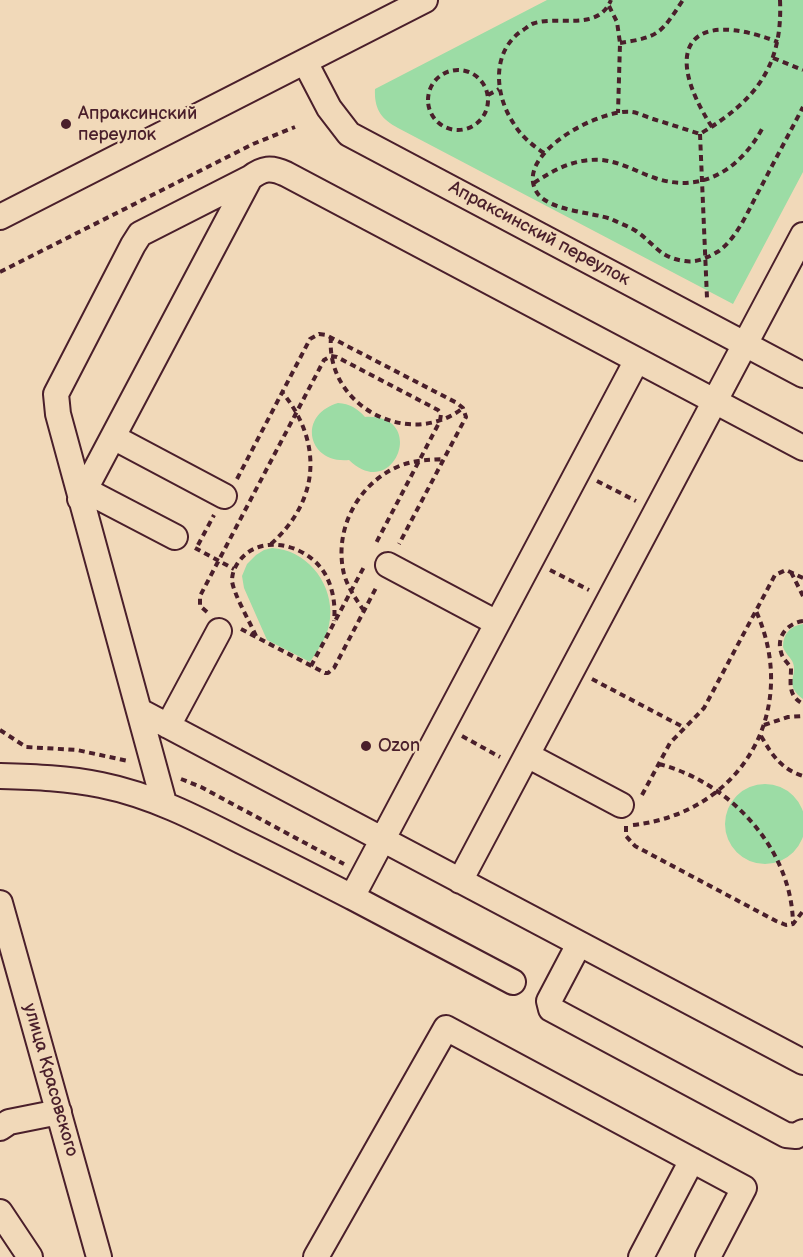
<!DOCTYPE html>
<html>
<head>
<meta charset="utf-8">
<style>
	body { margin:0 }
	canvas { display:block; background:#f1d9b9 }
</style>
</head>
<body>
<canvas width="803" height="1257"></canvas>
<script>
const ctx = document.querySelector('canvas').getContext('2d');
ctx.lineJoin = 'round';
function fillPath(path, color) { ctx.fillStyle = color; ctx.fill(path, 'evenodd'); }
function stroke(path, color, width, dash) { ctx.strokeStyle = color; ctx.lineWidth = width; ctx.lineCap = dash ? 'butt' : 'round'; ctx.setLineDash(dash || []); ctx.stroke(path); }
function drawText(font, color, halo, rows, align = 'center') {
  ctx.font = font + ' "Balsamiq Sans",sans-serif'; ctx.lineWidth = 4.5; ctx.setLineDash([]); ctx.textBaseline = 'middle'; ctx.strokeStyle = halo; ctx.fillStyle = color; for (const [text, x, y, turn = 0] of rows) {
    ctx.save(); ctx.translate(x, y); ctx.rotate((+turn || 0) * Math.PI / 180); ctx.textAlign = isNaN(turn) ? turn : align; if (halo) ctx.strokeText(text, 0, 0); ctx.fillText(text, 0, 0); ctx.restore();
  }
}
fillPath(new Path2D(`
	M547 0H803V172L733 304 398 128C381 119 374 109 375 89Z
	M338 403C350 404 357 408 365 417 429 413 394 504 349 460 307 464 297 415 338 403Z
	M272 548C310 550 337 589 329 625 327 638 317 651 310 662L267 640 244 588 242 576 247 564 256 555 264 550Z
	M803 624V699C783 684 798 676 793 663 791 658 785 653 783 647 783 634 790 626 803 624Z
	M725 824a40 40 0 1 1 80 0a40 40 0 1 1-80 0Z`), '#9cdca5');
const minor = new Path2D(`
	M305 62 329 108 349 134 803 375
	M0 217 425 0
	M113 437 224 496
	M85 490 175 537
	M80 499 250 178C263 168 271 167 286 174L803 448
	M388 565 497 623
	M140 711 803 1062
	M168 726 219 631
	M527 755 621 805
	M0 776C34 777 68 778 101 785 151 795 196 818 241 841 278 859 315 878 352 897
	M164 803 58 414 56 394 133 245 140 234 250 178
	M460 881 803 235
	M0 903 99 1257
	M579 944 549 1001 551 1009 786 1135 796 1136 803 1132
	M513 982 352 897 637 360
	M0 1128 9 1122 59 1112
	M0 1212 30 1257
	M316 1257 446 1028 744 1188 708 1257
	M641 1257 692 1160`);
stroke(minor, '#4a1f2b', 28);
stroke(new Path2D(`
	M780 0C783 67 755 101 700 134 685 129 669 124 653 119 646 117 639 113 632 112 601 108 515 153 536 191 547 211 592 212 611 219 619 223 628 226 636 231 654 243 659 258 685 261 697 263 709 257 719 251 739 236 749 208 761 187 775 160 789 134 803 107
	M609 6 617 22 620 43 618 113
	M620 43C660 37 661 33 683 0
	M773 58 803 70
	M428 100a30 30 0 1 1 60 0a30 30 0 1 1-60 0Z
	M488 95 499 89
	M712 127C662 50 687 7 778 42
	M700 134 707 298
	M544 153C532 145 521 136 514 124 495 96 491 54 520 32 524 30 528 26 532 24 559 14 597 33 611 0
	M534 183C555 169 576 158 602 160 621 162 637 172 655 178 702 194 740 169 762 129
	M0 272 253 144 295 127
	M331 337C325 406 409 450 463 408
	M237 479 310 339 319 334 326 335 457 403 463 408 466 417 399 544
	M597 481 636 501
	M271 544C320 500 323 442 282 392
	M198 545 214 515
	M195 548 234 569
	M550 570 589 590
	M791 572 803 596
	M364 611C356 599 348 588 344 574 333 529 359 481 402 465 416 460 429 460 444 459
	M207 612 200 606V596L324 360 331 356 337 357 438 410 441 414 440 421 375 545
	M803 621C788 623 776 636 781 652 782 658 788 663 791 668 791 683 787 695 803 704
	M241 629 325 673H328L334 668 377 586
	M256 636C250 622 234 595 232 581 232 573 235 566 240 560 261 534 302 544 321 568 332 582 336 603 334 621
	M311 666 365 565
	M592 679 685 728
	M764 725 788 717 803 716
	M0 730 26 747 77 750 128 761
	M462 736 500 757
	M761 736C772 755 781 769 803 776
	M659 764C729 782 792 848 793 924
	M181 779 201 787 344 864
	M642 795 670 743 704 708 775 575 786 570 803 578
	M633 825C741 813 801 711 756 611
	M626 826V836L635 846 776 921 786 925 793 924 803 911`), '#4a1f2b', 4, [6, 4.5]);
stroke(minor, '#f1d9b9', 24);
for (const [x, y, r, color] of [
	[66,124,6,"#4a1f2b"],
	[366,746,6,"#4a1f2b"]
]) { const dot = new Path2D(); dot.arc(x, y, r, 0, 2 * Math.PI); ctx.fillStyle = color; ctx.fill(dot); stroke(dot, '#f1d9b9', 2); }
drawText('18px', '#4a1f2b', '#f1d9b9', [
	["Апраксинский",78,114],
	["переулок",78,135],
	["Ozon",378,746]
], 'left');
drawText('18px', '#4a1f2b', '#f1d9b9', [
	["Апраксинский переулок",539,234,28],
	["улица Красовского",50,1080,74]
]);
</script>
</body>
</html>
